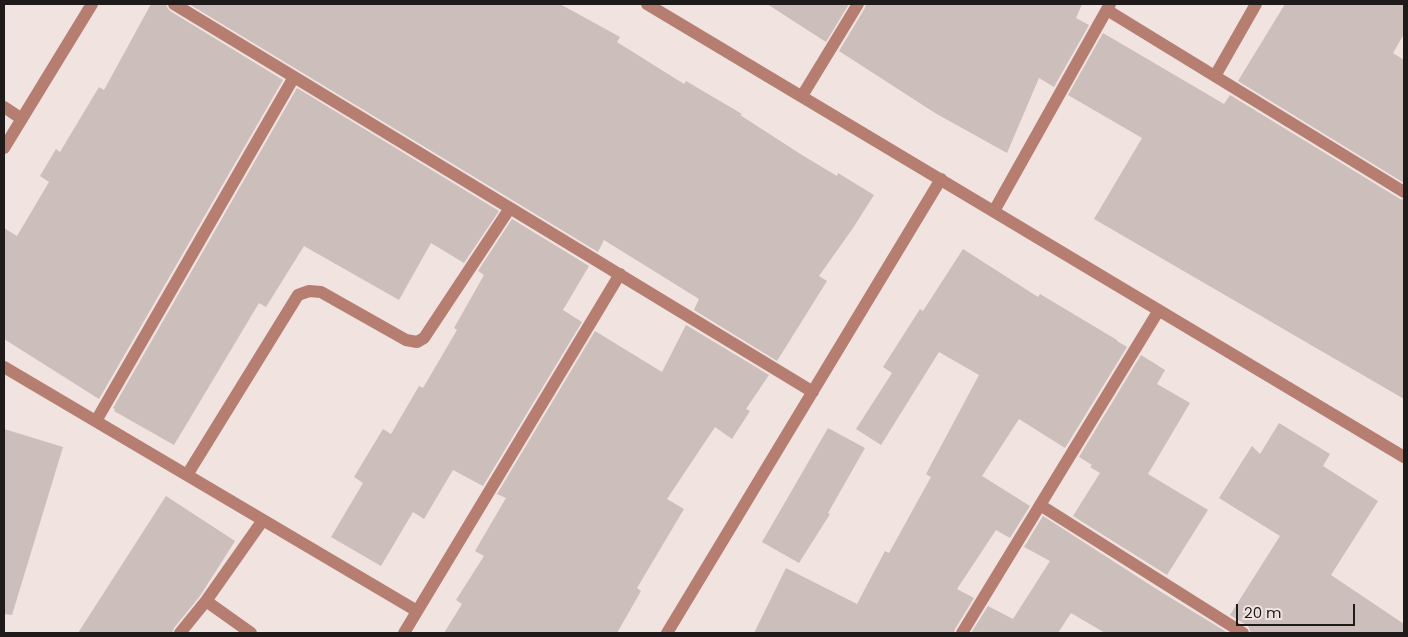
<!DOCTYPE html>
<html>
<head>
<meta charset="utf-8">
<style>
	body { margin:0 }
	#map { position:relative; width:1408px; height:637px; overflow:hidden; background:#f0e3e0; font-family:Poppins,sans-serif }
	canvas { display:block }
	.frame { position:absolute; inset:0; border:5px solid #1f1b1a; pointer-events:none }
	.scale { position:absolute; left:1236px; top:604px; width:119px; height:22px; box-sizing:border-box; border:2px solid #1f1b1a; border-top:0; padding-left:6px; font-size:15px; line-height:18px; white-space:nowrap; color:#1f1b1a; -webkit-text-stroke:4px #f0e3e0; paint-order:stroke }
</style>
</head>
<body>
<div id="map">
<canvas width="1408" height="637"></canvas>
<div class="frame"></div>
<div class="scale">20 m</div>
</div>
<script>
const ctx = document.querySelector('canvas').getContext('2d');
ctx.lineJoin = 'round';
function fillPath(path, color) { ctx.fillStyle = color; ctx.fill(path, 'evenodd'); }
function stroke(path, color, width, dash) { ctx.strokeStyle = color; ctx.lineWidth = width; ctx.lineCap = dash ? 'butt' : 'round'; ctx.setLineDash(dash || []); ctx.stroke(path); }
fillPath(new Path2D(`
	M151 4H166L167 7 170 11 283 80 99 399 4 339V228L17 236 49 182 40 176 56 149 60 152 99 87 104 90Z
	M189 4H560L620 37 617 42 684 84 686 81 742 114 740 115 802 155 837 176 838 173 874 195 853 228 819 276 827 281 777 361 694 310 699 299 604 240 598 252Z
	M767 4H849L826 42Z
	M866 4H1082L1076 18 1089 25 1054 87 1039 78 1007 153 935 113 839 51 865 8Z
	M1285 4H1404V34L1393 53 1404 60V183L1238 81Z
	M1103 33 1224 104 1230 95 1400 199 1404 200V399L1094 219 1142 138 1068 95Z
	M297 88 499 211 464 263 431 243 399 300 304 246 266 307 259 303 174 445 114 411 115 409 113 408Z
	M512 219 589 266 563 310 582 322 483 486 453 470 424 519 413 512 381 566 331 537 363 483 354 477 383 429 391 434 419 386 423 388 457 330 454 328 484 275 478 271Z
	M963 249 1038 297 1040 294 1117 340V341L1127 347 1065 448 1019 419 982 476 1030 506 1010 538 996 530 957 589 974 598 955 629 954 633H754L786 568 857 604 885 551 889 553 931 477 926 474 979 375 939 352 881 445 856 429 892 373 883 367 920 309 923 311Z
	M686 325 769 375 746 409 750 411 732 439 715 427 667 499 684 509 637 588 641 591 617 633H444L462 604 456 600 484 556 475 551 506 498 497 494 595 331 662 372Z
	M1141 355 1165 370 1157 384 1190 403 1148 474 1208 510 1167 575 1073 516 1100 473 1090 467 1092 465 1079 457Z
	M1279 423 1330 454 1323 466 1378 501 1331 575 1404 624V633H1251L1248 626 1230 615 1280 536 1219 498 1252 446 1260 454Z
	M828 428 865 448 828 513 830 514 799 563 762 542Z
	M4 429 63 447 12 615 4 614Z
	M166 496 235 541 200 596 174 628 172 633H78Z
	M1043 516 1158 590 1228 633H1105L1071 613 1058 633H971L988 606 1013 619 1050 561 1024 547Z`), '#cbbebb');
stroke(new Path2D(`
	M174 4 813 392
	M647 4 1404 457
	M1107 10 1404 192
	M1215 76 1256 4
	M802 96 858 4
	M4 107 22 119
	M4 148 92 4
	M994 211 1110 4
	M4 367 417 611
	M96 421 294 77
	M187 475 298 295 309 291 321 292 406 340 417 342 424 338 510 208
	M1040 505 1243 633
	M206 601 251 633
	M180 633 206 601 263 520
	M404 633 620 274
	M667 633 941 179
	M962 633 1159 310`), '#b67e71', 12);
</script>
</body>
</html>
